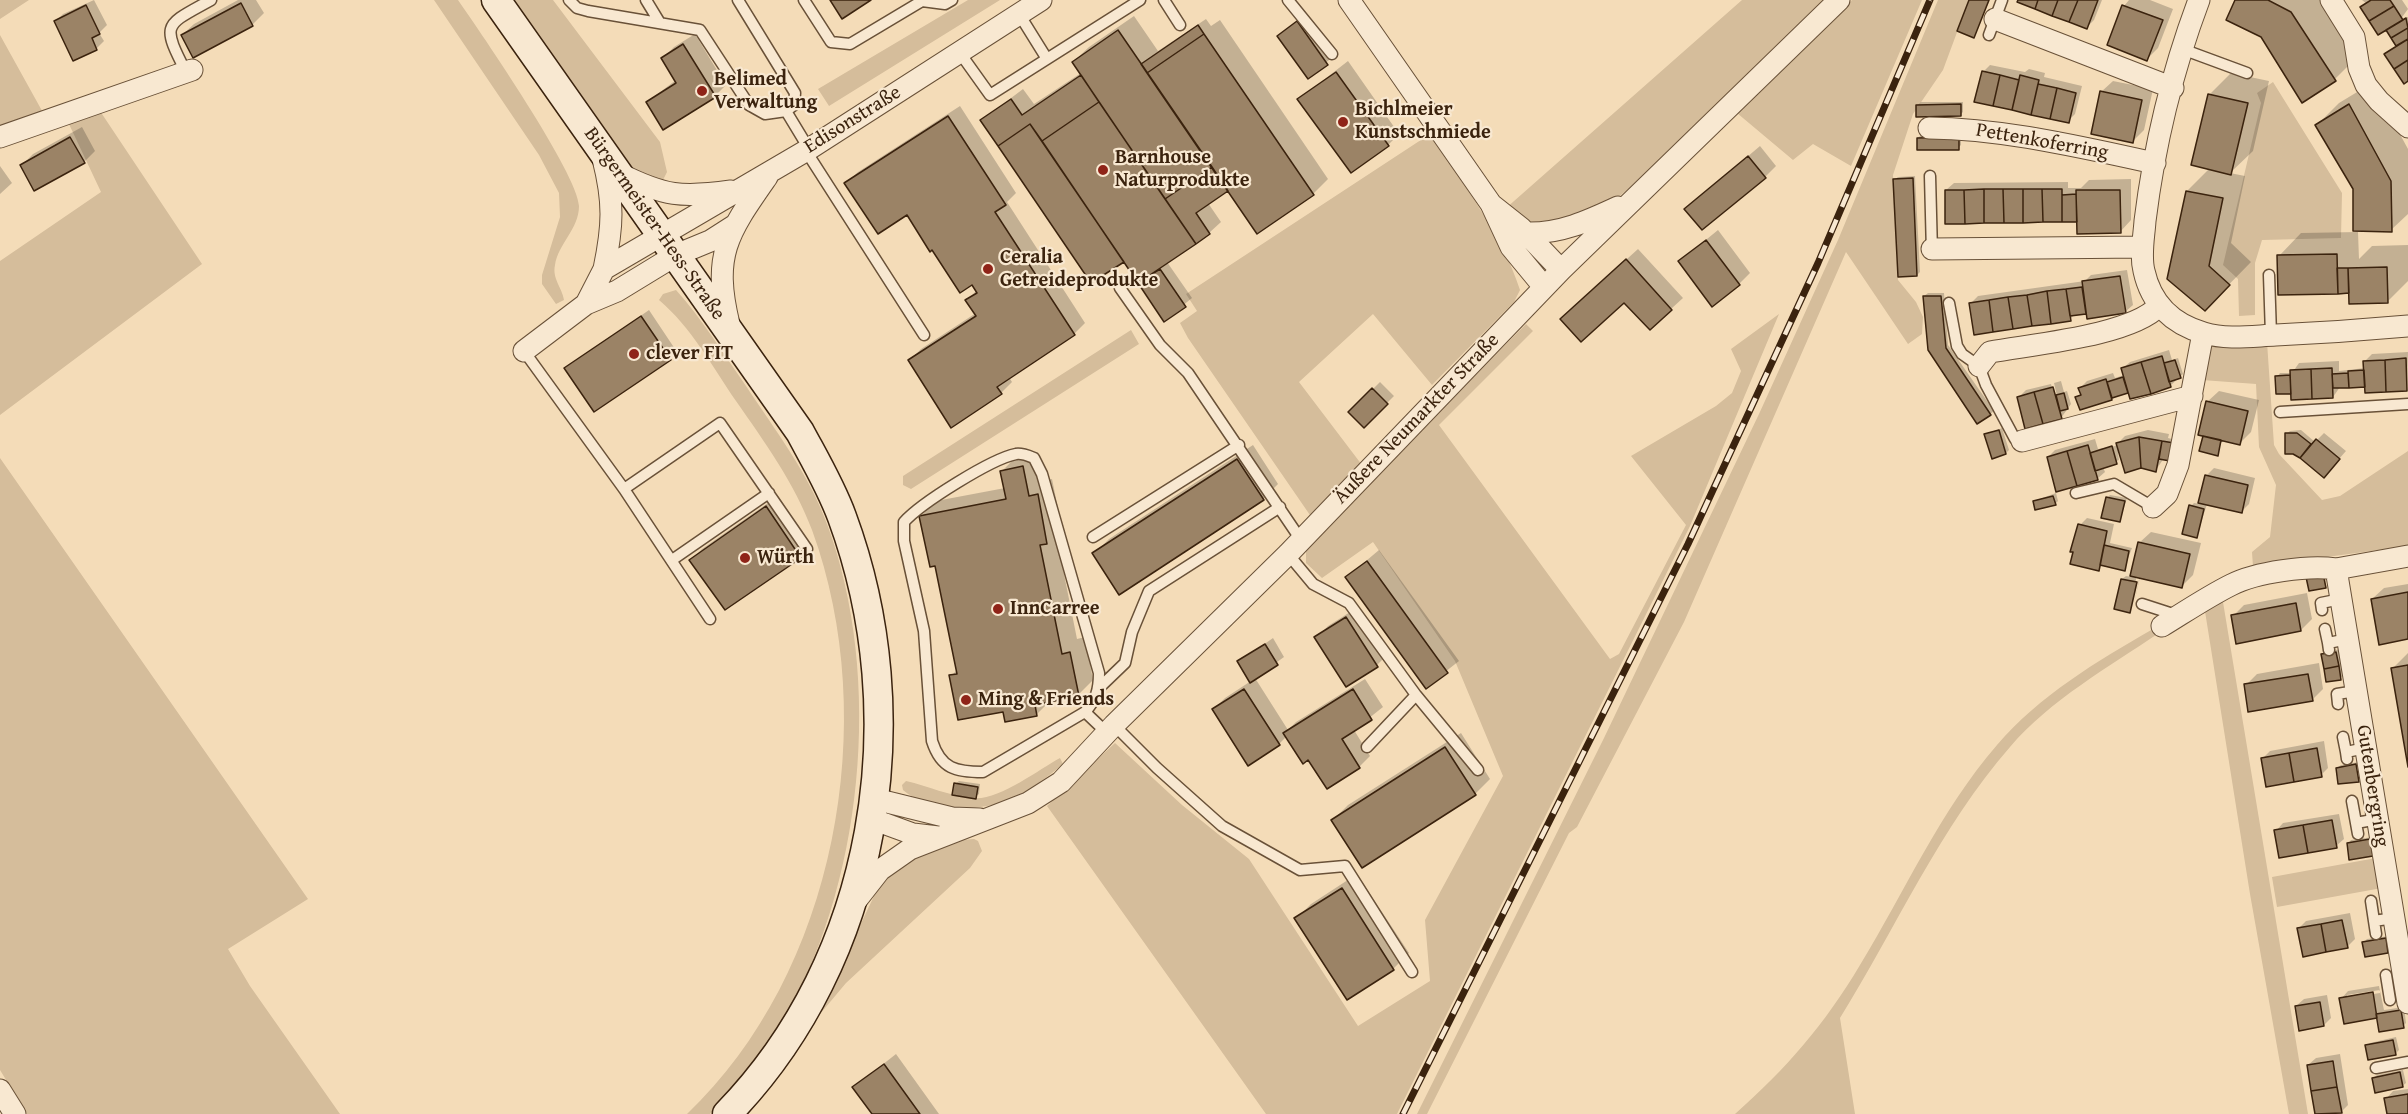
<!DOCTYPE html>
<html>
<head>
<meta charset="utf-8">
<style>
	body { margin:0 }
	canvas { display:block; background:#f4dcb8 }
</style>
</head>
<body>
<canvas width="2408" height="1114"></canvas>
<script>
const ctx = document.querySelector('canvas').getContext('2d');
ctx.lineJoin = 'round';
function fillPath(path, color) { ctx.fillStyle = color; ctx.fill(path, 'evenodd'); }
function stroke(path, color, width, dash) { ctx.strokeStyle = color; ctx.lineWidth = width; ctx.lineCap = dash ? 'butt' : 'round'; ctx.setLineDash(dash || []); ctx.stroke(path); }
function drawText(font, color, halo, rows, align = 'center') {
  ctx.font = font + ' "Gentium Book Plus",serif'; ctx.lineWidth = 4.5; ctx.setLineDash([]); ctx.textBaseline = 'middle'; ctx.strokeStyle = halo; ctx.fillStyle = color; for (const [text, x, y, turn = 0] of rows) {
    ctx.save(); ctx.translate(x, y); ctx.rotate((+turn || 0) * Math.PI / 180); ctx.textAlign = isNaN(turn) ? turn : align; if (halo) ctx.strokeText(text, 0, 0); ctx.fillText(text, 0, 0); ctx.restore();
  }
}
fillPath(new Path2D(`
	M0 0H29L0 19Z
	M434 0H458C481 33 578 174 579 206 579 229 558 244 555 265 552 279 562 287 564 300L556 304 542 284V275L560 217 559 193 539 155Z
	M510 0H553L660 142 667 172 661 184 644 178 632 167Z
	M968 0H1000L829 106 818 89Z
	M1742 0H1825L1646 175 1617 198 1541 229 1505 209Z
	M1852 0H1922L1851 166 1813 144 1793 160 1737 113Z
	M1938 0H1969L1943 70 1913 114 1893 175 1898 280 1916 302 1923 317 1922 334 1908 344 1846 252 1684 622 1577 827 1569 833 1427 1114H1417L1604 738 1759 414 1838 240Z
	M0 35 46 118 0 132Z
	M2273 82 2342 193 2341 238 2262 240 2255 263V315L2239 316 2238 279 2223 265 2261 103 2257 93Z
	M100 111 202 264 0 415V261L101 192 68 122Z
	M1430 134C1462 184 1502 233 1520 290L1514 302 1432 385 1373 314 1299 382 1362 465 1312 518 1188 338 1180 323 1197 311 1186 294Z
	M676 290C702 319 723 353 746 386 775 430 809 474 827 524 884 677 864 890 778 1029 759 1060 735 1087 710 1114H687C836 973 882 721 812 530 795 484 764 441 736 401 712 366 691 327 659 300L663 294Z
	M1779 314 1690 526 1397 1114H1266L1047 806 1115 743 1182 805 1249 859 1358 1026 1430 981 1425 920 1503 776 1455 661 1373 542 1322 578 1306 563V547L1526 324 1533 331 1439 425 1610 659 1619 654 1686 525 1631 456 1716 406 1732 393 1741 371 1731 349Z
	M1131 330 1139 344 911 489 903 485V476Z
	M2209 339 2267 342 2274 445 2279 454 2322 500 2340 496 2408 451V546L2253 567 2252 552 2270 537 2276 485 2259 447 2256 384 2202 380Z
	M0 458 308 899 228 949 250 986 340 1114H27L0 1070Z
	M2222 596 2308 1114H2289L2250 894 2204 605Z
	M2153 629 2159 633C2109 667 2050 700 2010 747 1940 827 1896 928 1840 1018L1855 1114H1735C1786 1069 1825 1024 1860 965 1905 891 1940 811 1997 745 2039 696 2097 661 2153 629Z
	M1060 758 1063 764C1026 795 991 816 941 805 926 802 915 800 903 790L902 785 906 781C928 786 949 796 973 798 998 801 1038 770 1060 758Z
	M974 839 978 841 982 851 970 868 846 983 815 1020 875 894 889 871 906 857 958 840Z
	M2376 858 2382 888 2277 907 2272 877Z`), '#d5bd9b');
fillPath(new Path2D(`
	M94 0 107 25 99 33 104 41 96 49 74 59 56 21 63 14Z
	M238 0H256L264 13 252 25 182 35 194 24Z
	M1971 0H1990L1974 36Z
	M2020 0H2102L2094 20 2087 27Z
	M2129 0H2150L2173 9 2158 48 2147 59 2124 6Z
	M2237 0H2320L2357 57 2335 79Z
	M2362 0H2402L2408 9 2400 20 2408 17V80L2386 54 2397 44 2393 26Z
	M1304 15 1334 56 1308 77 1279 36Z
	M1134 16 1158 51 1206 19 1211 26 1220 20 1328 179 1313 194 1228 189 1208 203 1221 222 1209 233 1167 262 1192 298 1165 320 1124 260 982 120 1023 89 1034 104 1081 73 1073 62 1089 47Z
	M695 34 726 85 715 96 647 102 676 80 663 58 674 47Z
	M1348 61 1399 134 1388 145 1299 99Z
	M1990 65 2025 72 2029 69 2045 73 2044 77 2082 86 2075 114 2068 121 1983 72Z
	M2231 73 2269 81 2253 151 2230 173 2245 176 2231 243 2251 262 2205 309 2187 191 2210 168 2209 95Z
	M2113 81 2153 89 2144 130 2132 142 2101 92Z
	M2372 83 2408 149V214L2391 230 2355 189 2317 125 2339 103Z
	M1921 102H1963V112L1960 115 1918 105Z
	M960 106 1016 193 1007 202 1085 323 1074 334 1009 377 1012 382 1001 393 910 360 921 349 976 313 967 300 977 290 907 213 846 183 858 172Z
	M82 127 95 151 84 162 22 165 33 154Z
	M1921 135H1961V145L1958 148 1918 138Z
	M1760 146 1776 166 1765 177 1686 209Z
	M0 166 12 183 0 194Z
	M1915 176 1920 272 1917 275 1894 180 1898 177Z
	M2131 179V220L2120 232 2078 219 1946 190 1954 183 2068 182V188H2081L2089 180Z
	M1718 230 1750 273 1739 284 1680 261Z
	M2358 232 2359 259 2372 246 2408 245V281L2387 302 2350 290 2279 256 2301 233Z
	M1638 249 1683 298 1671 309 1650 328 1624 300 1574 307Z
	M2127 270 2133 305 2125 312H2088L2075 314 2070 319 1971 303 1978 296 2085 281 2091 275Z
	M1928 293H1944L1948 345 1994 411 1990 414 1930 349 1924 296Z
	M649 310 677 352 670 359 566 368Z
	M2169 350 2172 360 2178 358 2183 374 2170 386 2129 391 2112 399 2077 397 2081 393 2080 388 2087 381 2113 373 2115 378 2124 375 2122 369 2130 362Z
	M2408 352 2407 390 2366 385 2340 387 2333 397 2292 390 2277 377 2280 373H2292L2299 363 2339 361V371L2365 368V361L2372 354Z
	M2061 381 2064 392 2067 391 2071 404 2061 418 2018 398 2026 390 2051 384 2055 398 2057 396 2054 383Z
	M1380 382 1394 396 1364 426 1350 412Z
	M2219 391 2259 400 2251 432 2240 443 2223 439 2217 454 2207 402Z
	M2002 428 2009 450 2006 453 1986 435Z
	M2148 430 2169 434 2168 438 2176 440 2156 470 2120 452 2118 453 2119 460 2103 467 2105 472 2097 479 2048 457 2055 450 2095 439 2098 449 2115 446 2125 436Z
	M2301 430 2315 442 2324 433 2346 451 2324 476 2300 456 2286 434 2290 431Z
	M1253 445 1278 484 1263 499 1119 592 1094 554 1109 539Z
	M1038 452 1044 481 1052 479 1062 528 1056 534 1077 639 1085 637 1093 680 1078 695 1050 701 1036 715 1004 710 951 676 957 670 936 564 921 516 936 501 1005 488 1002 471 1017 456Z
	M2214 468 2255 478 2249 504 2241 512 2207 504 2197 536 2191 506 2194 503 2200 504 2206 476Z
	M2056 493 2058 501 2055 504 2034 501Z
	M2110 495 2127 498 2120 520 2107 498Z
	M778 496 812 546 800 557 725 608 691 560 702 549Z
	M2087 518 2114 524 2110 543 2132 548 2124 569 2103 564 2098 569 2080 525Z
	M2151 532 2201 543 2193 575 2182 586 2140 577 2133 608 2140 575 2137 574 2130 611 2122 579 2126 576 2132 577 2139 543Z
	M1379 550 1459 661 1426 687 1347 577Z
	M2408 584V638L2372 599 2384 588Z
	M2307 593 2312 619 2301 630 2233 616 2244 605Z
	M1358 607 1388 654 1377 665 1316 638 1328 626Z
	M1273 638 1284 657 1255 678 1288 730 1296 722 1365 679 1383 707 1354 730 1370 756 1359 767 1309 758 1287 736 1279 744 1214 709 1225 698 1251 681 1239 662Z
	M2339 649 2344 675 2340 678 2323 655Z
	M2408 653V758L2393 668Z
	M2319 663 2323 689 2312 700 2246 685 2257 674Z
	M1461 733 1490 779 1475 794 1333 820 1348 805Z
	M2324 741 2328 768 2321 775 2263 758 2270 751Z
	M2359 762 2361 777 2358 780 2337 768 2341 765Z
	M959 781 980 784 979 794 975 797 955 784Z
	M2339 814 2344 839 2336 846 2276 831 2283 823Z
	M2373 837 2376 851 2372 854 2348 844 2351 840Z
	M1357 874 1409 953 1394 968 1347 998 1296 919 1311 904Z
	M2350 913 2355 939 2347 947 2299 928 2306 921Z
	M2389 936 2391 948 2387 952 2364 942 2367 939Z
	M2379 986 2384 1010 2404 1007 2406 1023 2403 1026 2341 999 2348 991ZM2380 990V993L2347 998V995Z
	M2327 995 2331 1018 2324 1025 2296 1006 2304 999Z
	M2396 1037 2399 1050 2396 1053 2367 1046 2370 1043Z
	M896 1054 939 1114H874L854 1087Z
	M2340 1054 2348 1105 2341 1112 2317 1114 2308 1065 2316 1058Z
	M2403 1070 2406 1083 2402 1086 2373 1079 2377 1075Z
	M2408 1089V1114H2388L2386 1099 2393 1091Z`), '#0003');
const building = new Path2D(`
	M830 0H871L842 19Z
	M1969 0H1989L1974 38 1957 31Z
	M2018 0H2038L2035 9 2017 2Z
	M2038 0H2058L2052 16 2035 9Z
	M2058 0H2078L2069 22 2052 16Z
	M2078 0H2098L2087 29 2069 22Z
	M2235 0H2268L2291 12 2336 81 2302 103 2261 37 2226 20Z
	M2371 0H2390L2394 6 2369 21 2360 7Z
	M241 3 253 26 193 58 181 35Z
	M86 5 100 34 92 38 97 50 73 61 54 21Z
	M2122 5 2163 20 2147 61 2107 45Z
	M2394 6 2403 20 2378 35 2369 21Z
	M2406 18 2408 28 2391 38 2386 30Z
	M1297 21 1328 65 1308 79 1277 36Z
	M1198 25 1204 34 1147 73 1141 64Z
	M2408 28V39L2396 46 2391 38Z
	M1118 30 1212 167 1165 199 1072 62Z
	M1204 34 1314 195 1257 234 1147 73Z
	M2408 39V60L2394 69 2384 54Z
	M683 44 716 97 663 130 646 102 676 83 661 58Z
	M2408 60V81L2404 84 2394 69Z
	M1982 71 2000 75 1993 106 1974 102Z
	M1336 72 1389 146 1351 173 1297 99Z
	M1081 75 1099 102 1042 141 1030 124 998 146 980 120 1011 99 1022 115Z
	M2000 75 2019 80 2012 110 1993 106Z
	M2020 75 2039 80 2031 115 2012 110Z
	M2038 84 2057 88 2050 119 2031 115Z
	M2057 88 2076 93 2069 123 2050 119Z
	M2100 91 2142 100 2133 143 2091 134Z
	M2208 94 2248 103 2231 175 2191 165Z
	M1099 102 1196 244 1138 283 1042 141Z
	M1961 104V116L1916 117V105Z
	M2349 104 2391 181 2392 232 2353 231V189L2315 125Z
	M948 116 1006 205 995 212 1075 335 997 387 1002 394 951 428 908 360 976 316 965 300 977 293 972 285 960 293 932 250 930 252 907 215 878 234 844 183Z
	M1030 124 1124 262 1091 283 998 146Z
	M70 137 85 163 34 191 20 165Z
	M1959 137V150H1917V138Z
	M1748 156 1766 178 1702 230 1684 209Z
	M1212 167 1228 191 1196 213 1210 234 1196 244 1165 199Z
	M1913 178 1917 276 1898 277 1893 179Z
	M1984 189V223L1965 224 1964 190Z
	M1984 189H2003L2004 223H1984Z
	M2003 189H2023V223H2004Z
	M2023 189H2042L2043 222 2023 223Z
	M2042 189H2062V222H2043Z
	M1945 190H1964L1965 224H1945Z
	M2076 190H2120L2121 233 2077 234Z
	M2186 191 2223 198 2209 266 2230 285 2205 311 2167 279Z
	M2076 194 2077 222H2062V195Z
	M1706 240 1740 285 1712 307 1678 261Z
	M2337 254 2338 294 2278 295 2277 255Z
	M1626 259 1672 310 1650 330 1624 303 1581 342 1560 319Z
	M2387 267 2388 303 2349 304 2348 268Z
	M2337 268H2348L2349 293 2338 294Z
	M1160 269 1186 307 1164 322 1138 283Z
	M2120 276 2126 313 2087 319 2082 281Z
	M2082 287 2086 314 2070 316 2066 289Z
	M2066 289 2071 321 2051 324 2047 291Z
	M2047 291 2051 324 2032 326 2027 295Z
	M2027 295 2032 326 2013 329 2008 297Z
	M1923 296H1941L1946 348 1991 415 1977 424 1928 350Z
	M2008 297 2013 329 1993 332 1989 300Z
	M1989 300 1993 332 1974 335 1969 303Z
	M641 316 671 360 594 412 564 368Z
	M2162 356 2171 387 2151 394 2141 362Z
	M2406 358 2407 391 2386 392 2385 360Z
	M2175 360 2181 378 2169 382 2164 363Z
	M2385 360 2386 392 2365 393 2363 361Z
	M2141 362 2151 394 2130 399 2121 368Z
	M2332 368 2333 398 2312 399 2311 369Z
	M2311 369 2312 399 2291 400 2290 370Z
	M2364 370 2365 387 2349 388 2348 371Z
	M2348 373 2349 388H2333L2332 374Z
	M2290 375 2291 394H2276L2275 376Z
	M2123 377 2128 393 2112 398 2107 382Z
	M2106 379 2112 400 2080 410 2075 397 2081 395 2078 388Z
	M2053 387 2062 419 2043 424 2034 392Z
	M1372 388 1388 404 1364 428 1348 412Z
	M2034 392 2043 424 2025 429 2017 397Z
	M2064 393 2068 409 2060 411 2056 395Z
	M2206 401 2248 411 2240 445 2198 435Z
	M1999 430 2006 454 1992 459 1984 434Z
	M2285 433H2297L2311 444 2300 458 2293 454H2285Z
	M2203 436 2221 440 2218 456 2199 451Z
	M2139 437 2162 441 2156 472 2141 468Z
	M2139 437 2141 468 2125 473 2116 443Z
	M2316 439 2340 459 2324 478 2300 458Z
	M2162 441 2174 443 2170 461 2159 459Z
	M2088 445 2098 480 2077 486 2067 451Z
	M2112 446 2117 464 2095 471 2090 453Z
	M2067 451 2077 486 2056 492 2047 457Z
	M1237 459 1264 500 1119 595 1092 553Z
	M1023 466 1029 496 1038 494 1047 544 1040 545 1062 654 1070 652 1079 696 1035 705 1037 716 1005 722 1003 712 958 720 949 675 957 674 935 566 930 567 919 516 1006 499 1000 471Z
	M2205 475 2248 485 2242 513 2198 503Z
	M2053 496 2056 505 2035 510 2033 501Z
	M2106 497 2125 501 2120 522 2101 518Z
	M2189 505 2204 509 2197 538 2182 534Z
	M766 506 801 558 725 610 689 560Z
	M2078 524 2107 531 2099 571 2070 564 2073 552H2070Z
	M2138 542 2190 554 2182 588 2130 576Z
	M2104 545 2129 551 2125 571 2100 565Z
	M1367 561 1448 673 1426 689 1345 577Z
	M2323 573 2326 588 2309 591 2306 577Z
	M2121 579 2137 582 2130 613 2114 609Z
	M2408 592V639L2379 645 2371 599Z
	M2296 603 2301 631 2236 644 2231 615Z
	M1346 617 1378 667 1346 687 1314 637Z
	M1265 644 1278 665 1250 683 1237 661Z
	M2336 652 2339 666 2324 669 2321 654Z
	M2408 665V767L2391 668Z
	M2339 666 2341 680 2326 682 2324 669Z
	M2308 674 2313 701 2248 712 2244 684Z
	M1244 689 1280 745 1248 766 1212 709Z
	M1353 689 1372 720 1342 739 1360 768 1327 789 1308 760 1303 764 1283 733Z
	M1445 747 1476 795 1362 868 1331 820Z
	M2317 748 2322 777 2294 782 2289 753Z
	M2289 753 2294 782 2266 787 2261 758Z
	M2356 764 2359 782 2338 784 2336 768Z
	M954 783 978 787 976 799 952 795Z
	M2332 820 2337 848 2308 853 2303 825Z
	M2303 825 2308 853 2279 858 2274 830Z
	M2370 839 2373 856 2349 860 2347 843Z
	M1342 888 1394 970 1347 1000 1294 918Z
	M2342 920 2348 948 2326 952 2321 924Z
	M2321 924 2326 952 2303 957 2297 928Z
	M2386 938 2388 953 2365 957 2362 942Z
	M2373 992 2377 1018 2344 1024 2339 998Z
	M2320 1002 2324 1026 2299 1031 2295 1006Z
	M2401 1010 2404 1028 2379 1032 2376 1014Z
	M2393 1040 2396 1055 2368 1060 2365 1045Z
	M2333 1061 2337 1087 2311 1091 2307 1065Z
	M884 1064 920 1114H872L852 1087Z
	M2400 1072 2403 1087 2375 1093 2372 1078Z
	M2337 1087 2342 1113 2315 1114 2311 1091Z
	M2408 1094V1114H2387L2384 1098Z`);
fillPath(building, '#9b8366');
stroke(building, '#3b230e', 1.5);
const service = new Path2D(`
	M569 0 577 8 588 11 700 30 749 105 765 114 786 111
	M646 0 660 23
	M738 0 795 93 794 105 786 111 809 149
	M804 0 831 42 850 44 922 1 945 4 952 0
	M1164 0 1180 25
	M1288 0 1332 54
	M1019 14 1047 59
	M1989 35 2002 0
	M2182 49 2247 73
	M960 53 990 95 1140 0
	M186 72C161 23 164 26 211 0
	M806 151 924 335
	M1930 176 1932 253
	M2269 275 2271 335
	M1120 288 1160 345 1188 373 1301 540
	M1949 303 1957 346 1962 354 1979 366 1986 385 2015 439 2022 441
	M524 351 624 489 710 619
	M2280 412 2408 404
	M624 489 720 423 807 549
	M2076 493 2114 484 2153 507
	M1093 537 1239 445
	M1288 554 1313 584 1349 603 1416 695 1367 747
	M672 560 769 493
	M2142 604 2179 616
	M2322 610 2321 603 2341 599
	M2325 629 2328 643
	M2329 650 2328 643 2348 639
	M1099 688 1125 663 1132 632 1149 591 1280 507
	M1416 695 1478 770
	M2338 704 2337 694 2356 691
	M1085 712 983 772C956 772 941 769 932 741L924 631 904 541V522C921 503 991 459 1016 454 1022 453 1029 456 1034 458L1042 474 1099 673C1099 690 1096 700 1085 712L1107 733
	M1114 725 1157 768 1222 826 1300 870 1345 866 1412 972
	M2343 737 2346 752
	M2347 759 2346 752 2366 748
	M2352 801 2356 823
	M2358 834 2356 823 2378 819
	M2371 901 2374 921
	M2376 934 2374 921 2394 918
	M2386 975 2390 1000
	M2376 1068 2408 1062`);
const minor = new Path2D(`
	M1349 0 1491 204 1511 247 1544 287
	M2199 0C2173 69 2154 148 2145 221 2144 237 2140 255 2144 271 2151 303 2172 324 2204 333 2227 340 2252 336 2276 335 2320 333 2364 330 2408 326
	M2331 0 2354 37 2359 68 2366 85 2379 101 2408 127
	M1995 19 2173 88
	M1929 128C2006 129 2079 147 2155 163
	M0 137 192 70
	M603 159C614 202 613 226 604 269
	M620 174C664 196 682 198 731 191
	M1492 205 1521 228 1561 270
	M1526 233C1560 234 1588 221 1618 207
	M1932 249 2142 247
	M586 304 604 269 809 149 1041 0
	M729 324C712 254 728 233 767 177
	M524 351 586 304 617 291 676 255 710 241 735 225
	M1979 366 1990 352C2033 344 2130 336 2159 306
	M2022 441 2192 396
	M2153 507 2167 494 2178 465 2203 333
	M2408 556 2336 569 2408 1003
	M2162 626C2185 612 2207 597 2231 585 2256 572 2309 565 2336 569
	M875 799 952 818 980 819
	M872 819 913 834 938 837
	M855 902 880 870 910 849 1028 803 1061 782 1114 725 1288 554 1561 270 1839 0
	M0 1090 15 1114`);
const secondary = new Path2D(`
	M496 0 800 432C815 460 831 487 842 517 916 717 878 959 727 1114`);
stroke(service, '#695138', 13);
stroke(minor, '#695138', 23);
stroke(secondary, '#3b230e', 31);
stroke(service, '#f8e8d1', 10);
stroke(minor, '#f8e8d1', 21);
stroke(secondary, '#f8e8d1', 28);
const rail = new Path2D(`
	M1403 1114 1688 544 1818 263 1930 0`);
stroke(rail, '#3b230e', 7);
stroke(rail, '#f8e8d1', 4.5, [14]);
for (const [x, y, r, color] of [
	[702,91,6,"#8f2418"],
	[1343,122,6,"#8f2418"],
	[1103,170,6,"#8f2418"],
	[988,269,6,"#8f2418"],
	[634,354,6,"#8f2418"],
	[745,558,6,"#8f2418"],
	[998,609,6,"#8f2418"],
	[966,700,6,"#8f2418"]
]) { const dot = new Path2D(); dot.arc(x, y, r, 0, 2 * Math.PI); ctx.fillStyle = color; ctx.fill(dot); stroke(dot, '#f8e8d1', 2); }
drawText('bold 20px', '#3b230e', '#f8e8d1', [
	["Belimed",714,80],
	["Verwaltung",714,103],
	["Bichlmeier",1355,110],
	["Kunstschmiede",1355,133],
	["Barnhouse",1115,158],
	["Naturprodukte",1115,181],
	["Ceralia",1000,258],
	["Getreideprodukte",1000,281],
	["clever FIT",646,354],
	["Würth",757,558],
	["InnCarree",1010,609],
	["Ming & Friends",978,700]
], 'left');
drawText('20px', '#3b230e', '#f8e8d1', [
	["Edisonstraße",853,120,-32],
	["Pettenkoferring",2042,142,10],
	["Bürgermeister-Hess-Straße",654,224,55],
	["Äußere Neumarkter Straße",1417,419,-46],
	["Gutenbergring",2372,786,81]
]);
</script>
</body>
</html>
